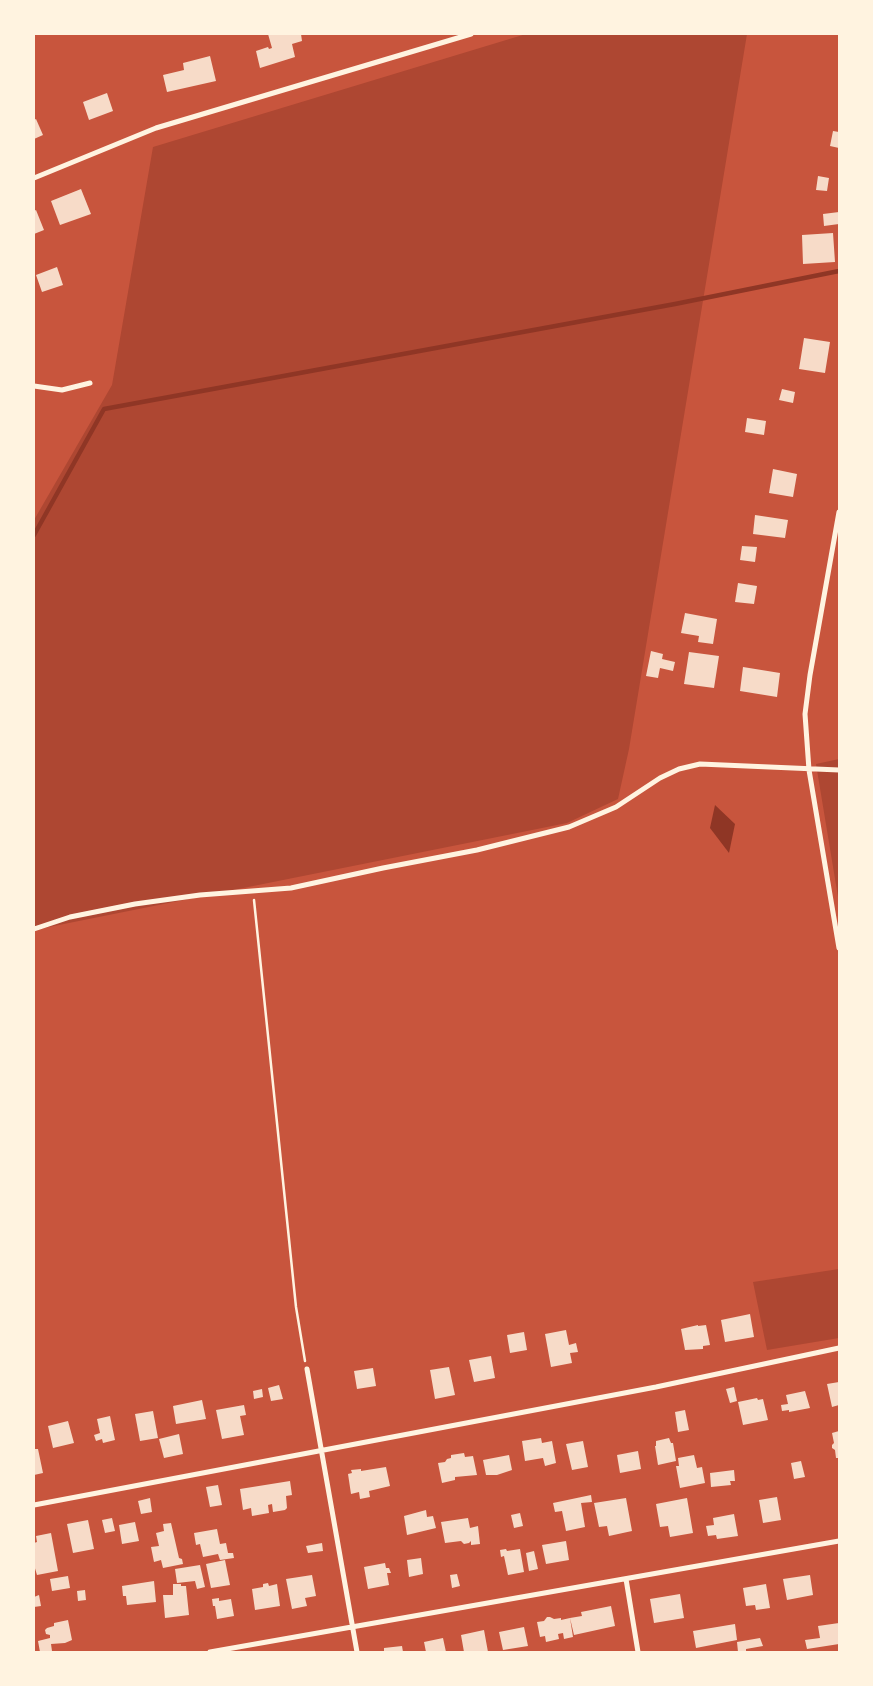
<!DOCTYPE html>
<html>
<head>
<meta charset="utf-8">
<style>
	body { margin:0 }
	#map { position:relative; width:873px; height:1686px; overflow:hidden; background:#c8553d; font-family:"Asap Condensed",sans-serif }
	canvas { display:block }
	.frame { position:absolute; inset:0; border:35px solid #fff3e0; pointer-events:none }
</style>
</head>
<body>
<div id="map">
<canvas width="873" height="1686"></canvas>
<div class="frame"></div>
</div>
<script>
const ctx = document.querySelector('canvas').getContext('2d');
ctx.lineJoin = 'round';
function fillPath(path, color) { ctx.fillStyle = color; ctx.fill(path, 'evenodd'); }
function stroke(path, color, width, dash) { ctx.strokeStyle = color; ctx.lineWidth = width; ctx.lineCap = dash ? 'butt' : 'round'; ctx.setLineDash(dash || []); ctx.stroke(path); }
fillPath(new Path2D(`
	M526 34H747L629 749 618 799 567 823 34 930V520L112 385 153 147Z
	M839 759V903L816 764Z
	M839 1269V1338L767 1350 753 1282Z`), '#ae4732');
fillPath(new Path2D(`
	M715 805 735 824 729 853 710 828Z`), '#8f3625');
stroke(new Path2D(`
	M34 535 104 409 675 304 839 271`), '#8f3625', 4.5);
fillPath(new Path2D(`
	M268 34H301L302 41 292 44 295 57 260 68 256 51 268 47 269 49 272 48Z
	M210 56 216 81 167 92 163 75 184 70 183 63Z
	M107 93 113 111 89 120 83 102Z
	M36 119 43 135 34 139V120Z
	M833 131 839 132V148L830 146Z
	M818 176 829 178 827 191 816 190Z
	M81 189 91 214 60 225 51 201Z
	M36 210 44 230 34 234V211Z
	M839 212V224L824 226 823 214Z
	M833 233 835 262 803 264 802 235Z
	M57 267 63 285 42 292 36 275Z
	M804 338 830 342 825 373 799 369Z
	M782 389 795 392 793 403 779 400Z
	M747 418 766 421 764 435 745 432Z
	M773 469 797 474 793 497 769 493Z
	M755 515 788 520 785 538 753 534Z
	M742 546 757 547 755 562 740 560Z
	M738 583 757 586 754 604 735 602Z
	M685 613 717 619 713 644 698 642 699 636 681 633Z
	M651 651 663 654 662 659 675 662 673 671 660 668 658 678 646 676Z
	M689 652 719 656 714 688 684 684Z
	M743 667 780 673 777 697 740 691Z
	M750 1314 754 1337 725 1342 721 1320Z
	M698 1325V1326L706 1325 710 1345 703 1346V1349L685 1350 681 1329Z
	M566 1330 569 1345 576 1343 578 1352 570 1353 572 1363 551 1367 545 1334Z
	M524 1332 527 1350 510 1353 507 1335Z
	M491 1356 495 1378 474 1382 469 1360Z
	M449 1367 455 1395 435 1399 430 1370Z
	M373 1368 376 1386 357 1389 354 1371Z
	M839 1382V1405L832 1407 827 1384Z
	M279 1385 283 1399 271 1401 268 1388Z
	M734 1387 737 1401 730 1403 726 1389Z
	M262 1389 263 1397 254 1399 253 1391Z
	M805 1391 810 1408 789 1412V1410L782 1411 781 1405 788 1404 786 1395Z
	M757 1398 758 1400 763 1399 768 1420 743 1425 738 1402Z
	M202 1400 206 1419 176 1424 173 1406Z
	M244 1405 246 1415 240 1416 244 1435 222 1439 216 1410Z
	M685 1410 689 1430 678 1432 675 1412Z
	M153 1411 158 1438 140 1441 135 1414Z
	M110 1416 115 1440 103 1443 102 1439 96 1441 94 1435 100 1433 97 1419Z
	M68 1421 74 1443 53 1448 48 1426Z
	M839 1431V1458H836L835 1450 832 1448V1445L834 1443 832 1433Z
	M179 1434 183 1454 164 1458 159 1439Z
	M541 1438 542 1443 552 1441 556 1463 545 1466 543 1458 525 1461 522 1441Z
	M669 1438 671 1443H673L676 1461 658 1465 655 1446H656V1441Z
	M583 1441 588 1467 572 1470 566 1444Z
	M34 1449H38L43 1473 34 1475Z
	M638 1451 641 1469 620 1473 617 1455Z
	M464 1453 465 1457 473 1456 477 1475 455 1477V1480L442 1483 438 1463 445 1462 447 1459 451 1458V1455Z
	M509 1455 512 1470 497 1475H486L483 1460Z
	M694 1455 697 1468 702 1467 705 1483 680 1488 676 1466H679L678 1458Z
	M801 1461 805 1477 794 1479 791 1463Z
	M386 1467 390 1486 369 1491 370 1497 360 1499 359 1492 351 1494 348 1474 352 1473 351 1470 361 1469V1471Z
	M734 1470 735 1481H730L731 1485 711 1487 710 1473Z
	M290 1481 292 1495 286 1496 287 1508 285 1510 273 1512 272 1504 268 1505 269 1513 252 1516 251 1508 243 1510 240 1489Z
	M218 1485 222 1505 210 1507 206 1487Z
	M591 1495 592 1502 581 1503 585 1527 566 1531 562 1511 555 1512 553 1503Z
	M777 1497 781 1520 763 1523 759 1500Z
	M150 1498 152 1512 141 1514 138 1501Z
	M626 1498 632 1531 609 1536 607 1526 599 1527 594 1503Z
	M687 1498 693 1533 670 1537 668 1526 660 1527 656 1504Z
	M426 1510 427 1517 433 1516 436 1528 407 1535 404 1516Z
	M520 1513 523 1526 514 1528 511 1515Z
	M734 1514 738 1536 717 1539 716 1535 708 1536 706 1526 714 1525 713 1518Z
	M112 1518 115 1531 105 1533 102 1520Z
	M468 1518 470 1528 478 1526 480 1544 471 1545V1541L469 1543 464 1544 461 1541 445 1543 441 1522Z
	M88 1520 94 1549 73 1553 67 1524Z
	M135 1522 139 1541 122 1544 119 1525Z
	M171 1523 179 1558 182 1559 183 1564 163 1568 161 1560 154 1562 151 1547 159 1546 156 1533 164 1531 163 1524Z
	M217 1529 220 1544 226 1543 228 1553H233L234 1558 220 1560 218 1554 203 1557 200 1544 196 1545 194 1533Z
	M51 1533 58 1571 37 1575 34 1565V1543L37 1542 36 1536Z
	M566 1541 569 1560 546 1564 542 1545Z
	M322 1543 323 1551 308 1553 306 1546Z
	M506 1549 507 1551 520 1549 524 1572 508 1575 504 1556 501 1557 500 1550Z
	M534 1551 538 1569 529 1571 526 1553Z
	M421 1558 423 1574 409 1577 407 1560Z
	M225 1560 230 1585 211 1588 206 1564Z
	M385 1563 386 1568H389L391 1573H387L389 1585 368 1589 364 1567Z
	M200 1565 205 1587 197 1589 195 1581 177 1583 175 1569Z
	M457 1574 460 1586 452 1588 450 1575Z
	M312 1575 316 1596 305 1598 307 1606 292 1609 286 1579Z
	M810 1575 813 1595 787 1600 783 1579Z
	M68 1576 70 1588 52 1591 50 1579Z
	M154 1581 156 1602 127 1605 126 1596H123L122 1586Z
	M268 1583 269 1586 277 1584 280 1606 255 1610 252 1589 263 1587V1584Z
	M173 1584H181V1586H186L189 1615 165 1618 163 1595H173Z
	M766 1584 770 1608 756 1610 755 1605 746 1606 743 1588Z
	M85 1590 86 1600 78 1601 77 1591Z
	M680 1594 684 1618 654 1623 650 1599Z
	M39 1595 41 1606 34 1607V1597Z
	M219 1598V1601L231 1599 234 1616 217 1619 215 1606H213L212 1599Z
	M611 1606 615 1626 574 1635 570 1618 582 1616 581 1612Z
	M547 1617H550L554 1619 561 1618V1620L570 1618 573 1637 564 1639 563 1633 558 1634 559 1639 546 1642 545 1636 540 1637 537 1622 544 1621Z
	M68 1620 72 1640 65 1643 51 1644 52 1651 40 1652 38 1641 50 1638V1635L46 1634 45 1630 47 1628 54 1626V1623Z
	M839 1623V1644L807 1649 805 1640 820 1638 818 1626Z
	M735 1624 737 1640 696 1648 693 1631Z
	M524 1627 528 1646 503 1650 499 1632Z
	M484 1630 488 1652H464L461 1635Z
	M443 1638 446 1652H426L424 1642Z
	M760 1638 763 1646 746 1649V1652H738L737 1642Z
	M402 1646 403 1652H384V1648Z`), '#f7dbc8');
stroke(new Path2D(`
	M254 900 296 1307 305 1361`), '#fff3e0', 2.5);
stroke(new Path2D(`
	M34 178 156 128 471 34
	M34 386 62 390 90 383
	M839 512 810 675 805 714 809 770 839 948
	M34 929 70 917 135 904 200 895 291 888 383 868 477 850 569 827 616 807 660 778 679 769 700 764 839 770
	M307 1369 357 1652
	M34 1505 656 1387 839 1348
	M626 1579 638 1652
	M210 1652 839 1541`), '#fff3e0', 5);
</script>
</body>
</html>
